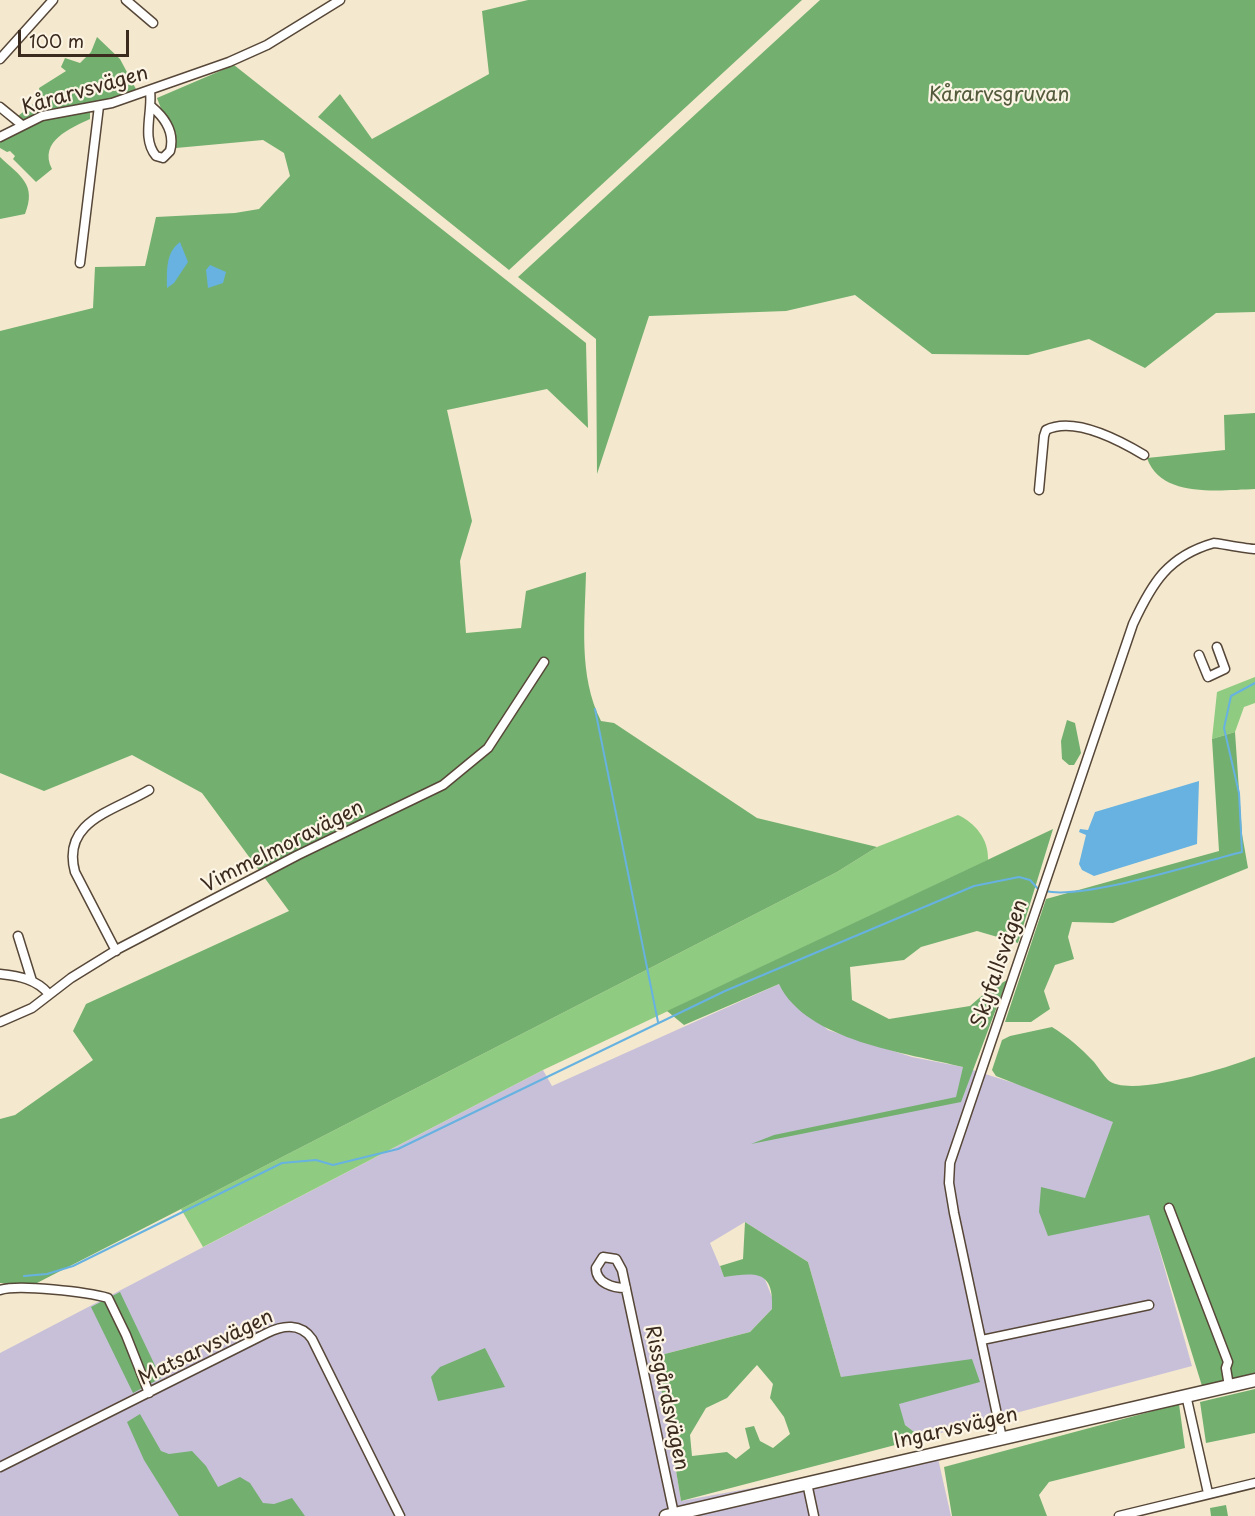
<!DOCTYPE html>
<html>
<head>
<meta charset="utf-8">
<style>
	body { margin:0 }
	#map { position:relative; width:1255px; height:1516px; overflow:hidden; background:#f4e9ce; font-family:"Playpen Sans",sans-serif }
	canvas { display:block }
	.scale { position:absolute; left:18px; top:30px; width:111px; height:27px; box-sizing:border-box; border:3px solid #3b2a1e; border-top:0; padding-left:8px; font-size:18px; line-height:21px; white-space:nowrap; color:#3b2a1e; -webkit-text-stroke:4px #fcf5e5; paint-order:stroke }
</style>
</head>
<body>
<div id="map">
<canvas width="1255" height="1516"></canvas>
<div class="scale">100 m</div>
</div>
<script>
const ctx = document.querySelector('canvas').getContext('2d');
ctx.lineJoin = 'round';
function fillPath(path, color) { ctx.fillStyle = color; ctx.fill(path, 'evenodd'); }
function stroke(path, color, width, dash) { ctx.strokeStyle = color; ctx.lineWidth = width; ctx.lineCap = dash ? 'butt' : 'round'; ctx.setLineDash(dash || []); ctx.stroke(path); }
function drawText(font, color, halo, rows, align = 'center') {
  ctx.font = font + ' "Playpen Sans",sans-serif'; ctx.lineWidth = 4.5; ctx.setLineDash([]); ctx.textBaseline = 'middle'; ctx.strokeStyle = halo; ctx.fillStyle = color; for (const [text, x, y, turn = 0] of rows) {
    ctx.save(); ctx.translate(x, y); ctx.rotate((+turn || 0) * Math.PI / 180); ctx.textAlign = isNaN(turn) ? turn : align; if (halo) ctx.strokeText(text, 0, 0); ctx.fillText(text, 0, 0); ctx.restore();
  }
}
fillPath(new Path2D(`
	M779 984 828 1030 912 1057 963 1067 1122 1117 1192 1366 922 1438 841 1377 808 1262 745 1222 710 1243 724 1276 756 1273 764 1277 772 1297V1309L750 1332 653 1357 666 1409 681 1501 937 1454 951 1516H0V1353L543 1070 552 1086Z`), '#c8c0d8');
fillPath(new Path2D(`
	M1255 677V703L1244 707 1235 732 1212 739 1217 692Z
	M958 815C975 823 989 839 988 860L543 1070 203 1247 181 1209 837 872 877 847Z`), '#8fcc81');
fillPath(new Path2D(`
	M528 0H802L509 270 318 117 340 94 372 139 489 74 482 11Z
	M820 0H1255V312L1216 313 1145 368 1089 339 1028 355 932 354 855 295 786 311 649 316 597 474 596 339 518 277Z
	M97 37 120 59 137 91 120 98 51 109 21 121 18 116 36 102 40 93 39 88 66 71 61 67 65 58 80 63 91 52Z
	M234 65 586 343 588 428 547 389 447 410 472 521 460 561 466 633 521 628 526 591 586 572C585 622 578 675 601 721L614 723 757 818 877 847 837 872 35 1284 0 1283V1119L15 1115 93 1060 73 1031 86 1004 289 911 202 793 132 755 44 791 0 773V331L93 308 95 267 145 266 156 217 235 213 259 209 290 176 284 153 263 140 176 148 157 98Z
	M90 112V119C71 128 38 141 52 169L36 182 13 159 15 156 10 151 7 152 0 148V141L48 117Z
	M0 157C20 176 37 184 25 214L0 219Z
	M1255 413V489C1221 490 1161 499 1147 458L1225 450 1224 415Z
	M1067 720 1075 723 1081 753 1074 765H1069L1062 759 1061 741Z
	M1235 732 1242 834 1248 868 1113 923 1072 922 1068 937 1074 959 1055 965 1044 991 1050 1009 1031 1022H1005L1046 899 1219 851 1212 739Z
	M1053 829 1018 943 977 931 921 947 904 960 850 967 852 1000 889 1019 970 1006 986 992 1007 980 961 1102 751 1144 774 1135 956 1097 963 1067C907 1053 806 1041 779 984L684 1025 667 1011Z
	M1052 1027C1068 1037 1081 1048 1094 1062 1099 1068 1103 1075 1108 1080 1129 1099 1230 1067 1255 1057V1373L1202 1386 1149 1215 1048 1236 1039 1212 1041 1187 1085 1198 1113 1122 996 1076 992 1070 1002 1040 1010 1036Z
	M745 1222 808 1262 841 1377 972 1359 980 1382 899 1404 905 1425 922 1438 681 1501 666 1409 653 1357 750 1332 772 1309C774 1269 755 1273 724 1277L720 1266 743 1259ZM757 1365 773 1384 770 1398 784 1417 790 1434 773 1448 760 1441 754 1426 745 1428 750 1448 736 1459 727 1452 692 1456 690 1435 706 1408 727 1398Z
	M120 1292 161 1378 133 1393 91 1307Z
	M485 1348 505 1387 438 1401 431 1377 440 1367Z
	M1255 1389V1433L1206 1443 1200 1402Z
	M1179 1404 1185 1448 1049 1482 1039 1495 1047 1516H952L944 1467Z
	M140 1414 161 1451 169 1454 192 1451 206 1466 218 1487 240 1477 250 1483 263 1503 274 1504 292 1498 305 1516H179L144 1460 127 1422Z
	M1226 1505 1228 1516H1211L1210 1508Z`), '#73b06f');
fillPath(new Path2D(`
	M180 242 188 262 174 283 167 288C167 272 165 253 180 242Z
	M210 265 226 272 223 283 208 288 206 270Z
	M1199 781 1197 844 1094 876 1082 870 1079 864 1086 835 1079 832 1080 829 1088 830 1095 812Z`), '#67b2e0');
stroke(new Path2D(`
	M595 709 658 1022
	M1045 891C1085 900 1197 863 1242 852L1239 793 1224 728 1231 696 1255 683
	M24 1276 47 1274 73 1266 282 1163 316 1160 333 1165 398 1149 725 991 974 886 1019 877 1030 880 1039 890`), '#67b2e0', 2);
const street = new Path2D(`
	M126 0 153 23
	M0 59 53 0
	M150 91C153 112 141 138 156 156L163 158 170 151C175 133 165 118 152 107
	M0 107 22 125
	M0 137 42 116 112 103 229 62 267 45 340 0
	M80 263 99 106
	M1039 490 1044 436 1046 430C1074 416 1119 440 1144 455
	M1199 655 1208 677 1225 669 1217 647
	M18 936 32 981
	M116 951 75 872C61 821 114 811 149 790
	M0 974C19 976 36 979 49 994
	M0 1022 32 1008 71 978 118 949 298 855 443 785 488 748 544 662
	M1169 1208 1228 1362 1226 1368 1229 1386
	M626 1288C613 1288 596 1283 596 1268L603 1257 616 1259 622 1270 674 1514
	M0 1290C18 1284 88 1292 108 1298L126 1335 149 1393
	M982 1340 1149 1305
	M1186 1395 1208 1493
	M1002 1438 954 1213 949 1183 950 1163 1133 624C1152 583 1168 556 1214 543 1217 543 1248 549 1255 549
	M0 1467 267 1333C283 1325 301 1323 312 1339L400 1516
	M807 1483 814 1516
	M1119 1516 1255 1483`);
const secondary = new Path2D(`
	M666 1516 1255 1380`);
stroke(street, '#574738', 11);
stroke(secondary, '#574738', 15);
stroke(street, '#fff', 8);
stroke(secondary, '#fff', 12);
drawText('20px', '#3b2a1e', '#fcf5e5', [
	["Kårarvsvägen",85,91,-16],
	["Vimmelmoravägen",283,847,-27],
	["Skyfallsvägen",1000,964,-71],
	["Matsarvsvägen",206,1348,-26],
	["Rissgårdsvägen",666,1398,78],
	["Ingarvsvägen",956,1429,-13]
]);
drawText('20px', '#545b3c', '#fcf5e5', [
	["Kårarvsgruvan",999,95]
]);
</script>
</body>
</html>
